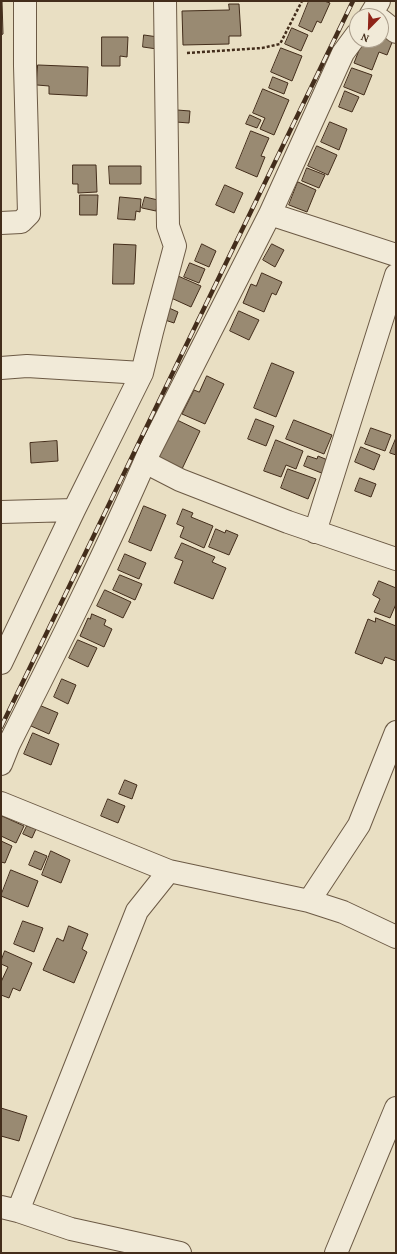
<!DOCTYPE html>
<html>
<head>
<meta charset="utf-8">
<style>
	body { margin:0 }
	#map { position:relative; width:397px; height:1254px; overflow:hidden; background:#e9dfc3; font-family:"Gentium Book Plus",serif }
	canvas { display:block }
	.frame { position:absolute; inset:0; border:2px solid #432d1b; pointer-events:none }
	.north { position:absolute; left:349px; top:8px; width:40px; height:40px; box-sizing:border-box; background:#f1ead8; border:1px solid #ab9e8c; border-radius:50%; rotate:203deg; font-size:11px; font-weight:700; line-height:16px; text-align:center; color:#432d1b }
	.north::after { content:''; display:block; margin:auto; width:14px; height:18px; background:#8f2418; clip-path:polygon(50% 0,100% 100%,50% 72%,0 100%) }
</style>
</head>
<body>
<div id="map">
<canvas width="397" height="1254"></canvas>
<div class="frame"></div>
<div class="north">N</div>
</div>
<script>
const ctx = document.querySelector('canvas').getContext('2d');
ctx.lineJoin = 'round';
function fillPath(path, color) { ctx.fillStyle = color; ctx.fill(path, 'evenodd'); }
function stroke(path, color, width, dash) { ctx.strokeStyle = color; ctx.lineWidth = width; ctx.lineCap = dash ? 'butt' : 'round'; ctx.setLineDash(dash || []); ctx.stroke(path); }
const building = new Path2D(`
	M1 1H2L3 34 1 35Z
	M309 1H324L330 3 321 23 317 21 312 32 299 26Z
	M229 4H239L241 36H229V44L183 45 182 11 229 10Z
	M292 28 308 35 301 51 285 44Z
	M144 35 158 37 157 49 143 47Z
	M381 35 393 40 387 55 379 52 372 70 354 63 363 40H381Z
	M102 37H128L127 57 120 56V66H102Z
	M281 48 302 56 292 81 271 72Z
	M38 65 88 67 87 96 49 94V86L37 85Z
	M352 68 372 75 364 95 344 87Z
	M273 77 288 83 284 94 269 88Z
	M263 89 289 100 274 135 260 129 265 118 253 113Z
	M345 91 359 97 352 112 339 107Z
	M177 110 190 111 189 123 176 122Z
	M250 115 261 120 257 128 246 124Z
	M330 122 347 129 339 150 321 142Z
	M251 131 269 138 261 156 265 157 257 177 236 168Z
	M317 146 337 155 328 175 308 166Z
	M73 165H96L97 192 78 193V184H73Z
	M109 166H141V184H110Z
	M307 168 325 175 319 188 302 181Z
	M298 182 316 190 307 212 289 205Z
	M225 185 243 193 234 213 216 205Z
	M80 195H98L97 215H80Z
	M120 197 141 199 140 212 136 211 135 220 118 219Z
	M145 197 158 200 156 211 142 208Z
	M114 244 136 245 134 284H113Z
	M202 244 216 251 209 267 195 261Z
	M272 244 284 250 275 267 263 260Z
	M190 263 205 269 199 283 184 277Z
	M262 273 282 282 276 295 272 293 264 312 243 303 251 284 256 286Z
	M178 276 201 286 191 307 169 297Z
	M169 308 178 312 174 323 165 320Z
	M239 311 259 320 249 340 230 331Z
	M272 363 294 372 276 417 254 408Z
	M207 376 224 384 205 424 182 414 194 390 199 392Z
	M256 419 274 426 266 446 248 439Z
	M177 420 200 431 182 469 159 458Z
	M294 420 332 435 324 454 286 439Z
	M371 428 391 435 385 451 365 444Z
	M396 438V455L390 453Z
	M276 440 303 451 296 469 286 465 281 477 264 471Z
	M57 441 58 461 31 463 30 443Z
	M361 447 380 455 374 470 355 462Z
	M308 456 317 459 318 456 330 461 324 474 304 466Z
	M288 469 316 479 308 499 281 488Z
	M360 478 376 484 371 497 355 491Z
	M144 506 166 515 151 551 129 542Z
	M183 509 193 513 191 517 213 526 204 548 180 537 184 527 177 524Z
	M216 529 225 533 226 530 238 535 229 555 209 547Z
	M182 543 215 557 212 562 226 568 213 599 174 583 183 561 175 558Z
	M125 554 146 563 139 579 118 570Z
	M120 575 142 584 135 600 113 590Z
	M379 581 396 588V604L390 618 374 612 380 599 373 595Z
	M105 590 131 602 123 618 97 606Z
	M92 614 106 620 104 625 112 629 104 647 80 636 88 618 90 619Z
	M376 618 396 626V661L385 657 382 664 355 653 368 619 375 622Z
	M78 640 97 648 88 667 69 658Z
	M62 679 76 685 68 704 54 697Z
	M39 705 58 713 49 734 31 726Z
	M33 733 59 744 51 765 24 754Z
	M125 780 137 785 132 799 119 794Z
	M108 799 125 806 118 823 101 816Z
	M2 816 24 826 16 843 1 836Z
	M27 826 36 829 32 838 23 834Z
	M1 841 12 846 5 863 1 862Z
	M35 851 47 856 41 870 29 865Z
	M51 851 70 860 61 883 42 875Z
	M11 870 38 881 28 907 1 896Z
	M23 921 43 928 34 952 14 944Z
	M69 926 88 934 82 949 87 952 74 983 43 970 57 938 63 941Z
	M5 951 32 963 20 991 13 988 9 998 1 995V982L8 967 1 964V961Z
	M1 1108 27 1116 19 1141 1 1136Z`);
fillPath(building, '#998a72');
stroke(building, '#432d1b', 1);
const minor = new Path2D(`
	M370 16 379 1
	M381 20 396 32
	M270 214 396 255
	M1 223 21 222 29 214 25 66V1
	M1 368 27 366 142 373
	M145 462 180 480 288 522 396 559
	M1 512 74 510
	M315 532 396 275
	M1 663 74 510 142 373 152 332 175 246 168 226 165 1
	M1 764 9 744C58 647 107 550 150 450L270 214 343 53 357 34
	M1 803 169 871 309 901 343 912 396 937
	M309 901 359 825 396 732
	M1 1207 18 1211 71 1229 180 1253
	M18 1211 137 911 169 871
	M336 1253 396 1108`);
stroke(minor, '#6c5a45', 24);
stroke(new Path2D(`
	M187 53 262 48 280 44 302 1`), '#432d1b', 2.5, [3, 2]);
stroke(minor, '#f1ead8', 22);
const rail = new Path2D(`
	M1 727 353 1`);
stroke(rail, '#432d1b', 4.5);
stroke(rail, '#f1ead8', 3, [9]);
</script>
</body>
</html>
